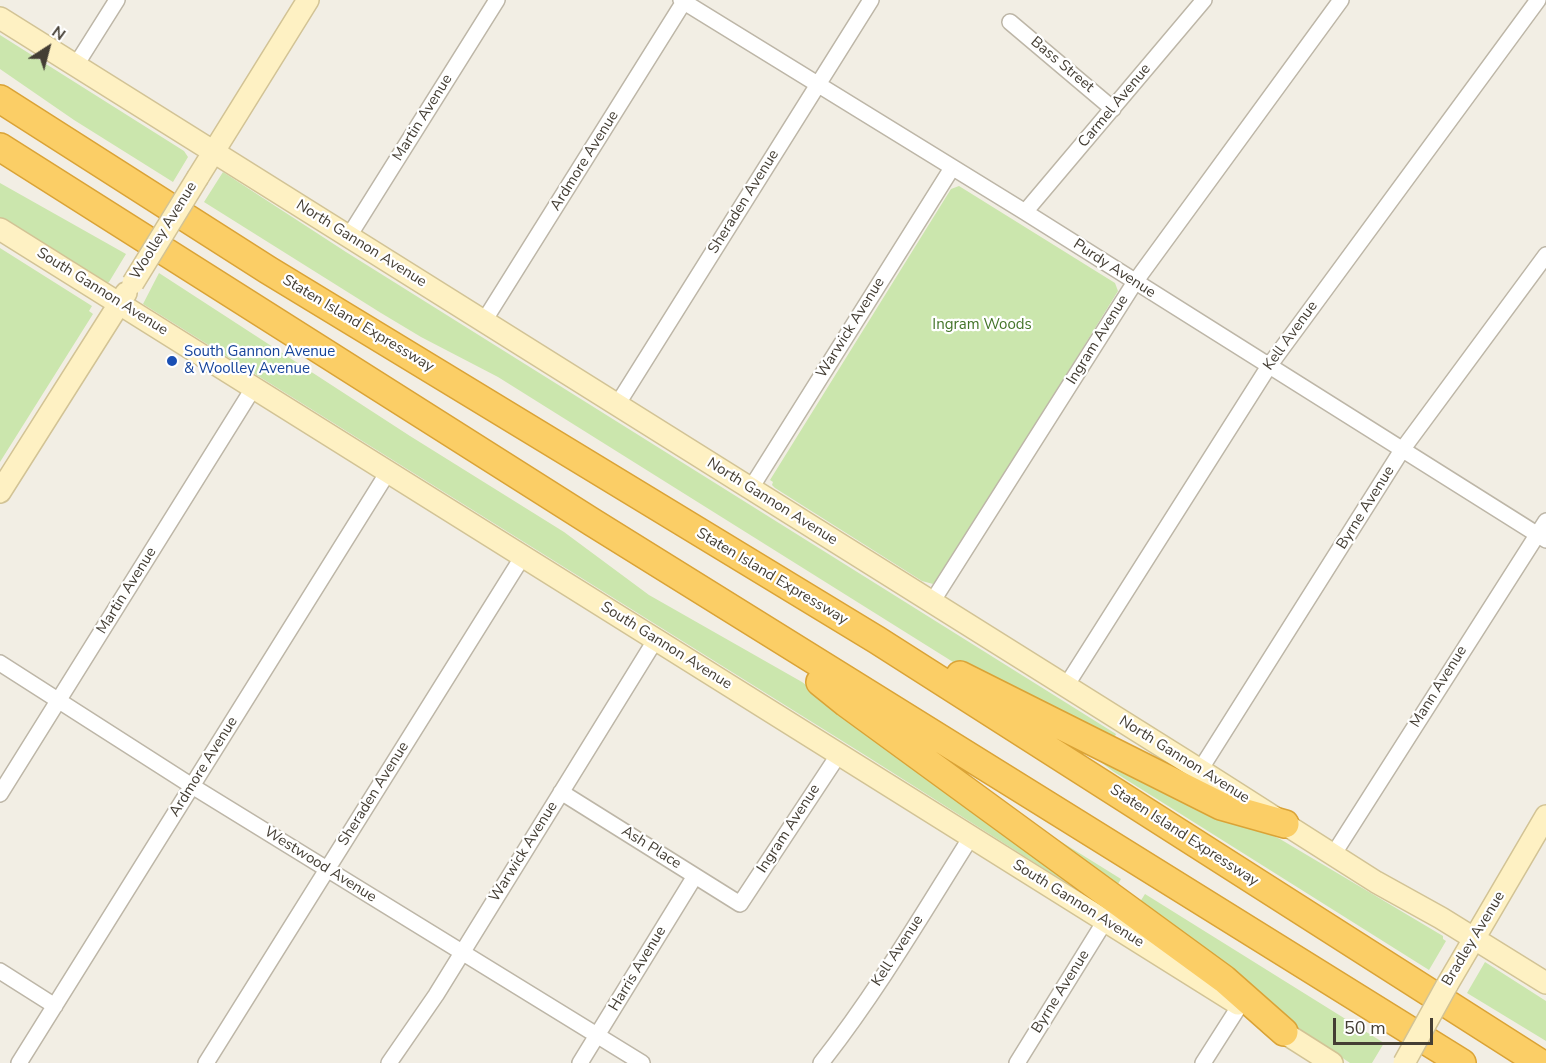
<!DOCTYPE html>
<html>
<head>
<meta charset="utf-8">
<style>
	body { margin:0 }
	#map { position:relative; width:1546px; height:1063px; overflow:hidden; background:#f2eee4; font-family:"Nunito Sans",sans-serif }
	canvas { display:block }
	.north { position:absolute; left:18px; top:18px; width:60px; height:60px; -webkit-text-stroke:4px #fff; paint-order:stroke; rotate:36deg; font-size:16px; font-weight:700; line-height:24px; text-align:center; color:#443e34 }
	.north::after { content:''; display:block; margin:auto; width:21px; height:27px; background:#443e34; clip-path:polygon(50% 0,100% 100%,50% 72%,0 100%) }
	.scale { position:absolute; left:1333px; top:1018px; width:100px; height:27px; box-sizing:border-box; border:3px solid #443e34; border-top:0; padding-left:8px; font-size:18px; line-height:21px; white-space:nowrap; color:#443e34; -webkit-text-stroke:4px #fff; paint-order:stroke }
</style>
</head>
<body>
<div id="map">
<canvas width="1546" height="1063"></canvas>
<div class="north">N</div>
<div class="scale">50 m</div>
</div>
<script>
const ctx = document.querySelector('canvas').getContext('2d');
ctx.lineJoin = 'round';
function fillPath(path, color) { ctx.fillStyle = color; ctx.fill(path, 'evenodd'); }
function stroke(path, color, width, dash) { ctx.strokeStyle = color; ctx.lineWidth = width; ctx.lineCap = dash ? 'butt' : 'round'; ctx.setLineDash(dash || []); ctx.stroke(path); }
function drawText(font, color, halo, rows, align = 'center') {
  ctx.font = font + ' "Nunito Sans",sans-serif'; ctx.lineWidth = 4.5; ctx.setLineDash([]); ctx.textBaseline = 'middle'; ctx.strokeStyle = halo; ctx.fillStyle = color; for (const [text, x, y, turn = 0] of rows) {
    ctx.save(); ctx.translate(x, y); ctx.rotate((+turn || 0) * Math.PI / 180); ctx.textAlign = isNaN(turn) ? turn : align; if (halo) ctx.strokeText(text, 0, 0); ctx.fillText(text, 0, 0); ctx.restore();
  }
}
fillPath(new Path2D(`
	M0 35 184 151 188 157 173 182 74 120 0 69Z
	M223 172 346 252 1116 734 1112 743 977 677 498 377 421 337 381 313 204 202Z
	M0 183 126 254 109 282 105 285 0 219Z
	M959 186 1115 283 1118 291 941 577 933 584 922 581 775 488 772 485 773 482 770 480 951 189Z
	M0 248 92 306 89 311 93 314 0 462Z
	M159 273 410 436 564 532 649 595 802 682 1103 906 868 757 143 304Z
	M1101 756 1280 839 1443 936V939L1446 941 1429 970 1114 772 1098 760Z
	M1039 828 1121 879 1115 889 1138 905 1145 894 1384 1043 1372 1063H1350L1298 1028 1032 833Z
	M1485 962 1546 1001V1041L1467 993Z`), '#cbe6ad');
const street = new Path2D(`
	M681 0 1025 212 1546 540
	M1010 22 1113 109
	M76 65 117 0
	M1025 212 1204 0
	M349 236 497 0
	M484 321 685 0
	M617 405 871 0
	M751 488 952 168
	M932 602 1135 282 1341 0
	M0 663 192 786 642 1063
	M1066 686 1269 366 1538 0
	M1200 770 1402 450 1546 255
	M561 792 740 904 839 754
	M0 794 254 387
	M1333 855 1546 521
	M0 971 55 1006
	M19 1063 388 472
	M206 1063 523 556
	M389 1063 436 995 656 639
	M580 1063 695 876
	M821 1063C877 992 923 913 971 837
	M1017 1063 1105 921
	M1203 1063 1240 1005`);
const secondary = new Path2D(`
	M0 18 1200 770 1376 882 1441 918 1546 983
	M198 177 308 0
	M0 229 1238 1004
	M0 492 126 293
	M1447 985 1546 816
	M1272 1025 1332 1063`);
const highway = new Path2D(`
	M0 99 268 270 877 640 1540 1063
	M0 147 592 522 1462 1063
	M960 675 1221 806 1285 824
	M820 682 846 703 1224 979 1284 1032`);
stroke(street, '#bdb6a7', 18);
stroke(secondary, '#d2c395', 24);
stroke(highway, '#daa336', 30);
stroke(street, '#fff', 15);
stroke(secondary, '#fef1c3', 21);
stroke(highway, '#fbce66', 27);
const secondaryBridge = new Path2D(`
	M133 283 198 177
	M1404 1063 1447 985`);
stroke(secondaryBridge, '#d2c395', 24, []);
stroke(secondaryBridge, '#fef1c3', 21);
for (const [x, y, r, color] of [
	[172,361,6,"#1a4fb4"]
]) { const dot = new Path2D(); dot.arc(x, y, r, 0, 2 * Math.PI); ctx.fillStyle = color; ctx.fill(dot); stroke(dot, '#fff', 2); }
drawText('15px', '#443e34', '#fff', [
	["Bass Street",1062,65,40],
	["Carmel Avenue",1115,106,-50],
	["Martin Avenue",423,118,-58],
	["Ardmore Avenue",585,161,-58],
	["Sheraden Avenue",744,202,-58],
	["Woolley Avenue",164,231,-58],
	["North Gannon Avenue",361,244,32],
	["Purdy Avenue",1114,269,33],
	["South Gannon Avenue",102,292,32],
	["Staten Island Expressway",358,324,31],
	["Warwick Avenue",851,328,-58],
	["Kell Avenue",1291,336,-54],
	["Ingram Avenue",1098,340,-58],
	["North Gannon Avenue",772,502,32],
	["Byrne Avenue",1366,508,-58],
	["Staten Island Expressway",772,577,31],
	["Martin Avenue",127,591,-58],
	["South Gannon Avenue",666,646,32],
	["Mann Avenue",1439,687,-58],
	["North Gannon Avenue",1184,760,32],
	["Ardmore Avenue",204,767,-58],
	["Sheraden Avenue",374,794,-58],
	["Ingram Avenue",789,829,-57],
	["Staten Island Expressway",1184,836,33],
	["Ash Place",651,848,32],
	["Warwick Avenue",524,852,-58],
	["Westwood Avenue",320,865,32],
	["South Gannon Avenue",1078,904,32],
	["Bradley Avenue",1474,939,-59],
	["Kell Avenue",898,951,-57],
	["Harris Avenue",638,969,-59],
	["Byrne Avenue",1061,992,-58]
]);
drawText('15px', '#437429', '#fff', [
	["Ingram Woods",982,325]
]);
drawText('15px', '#164399', '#fff', [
	["South Gannon Avenue",184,352],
	["& Woolley Avenue",184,369]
], 'left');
</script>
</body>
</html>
